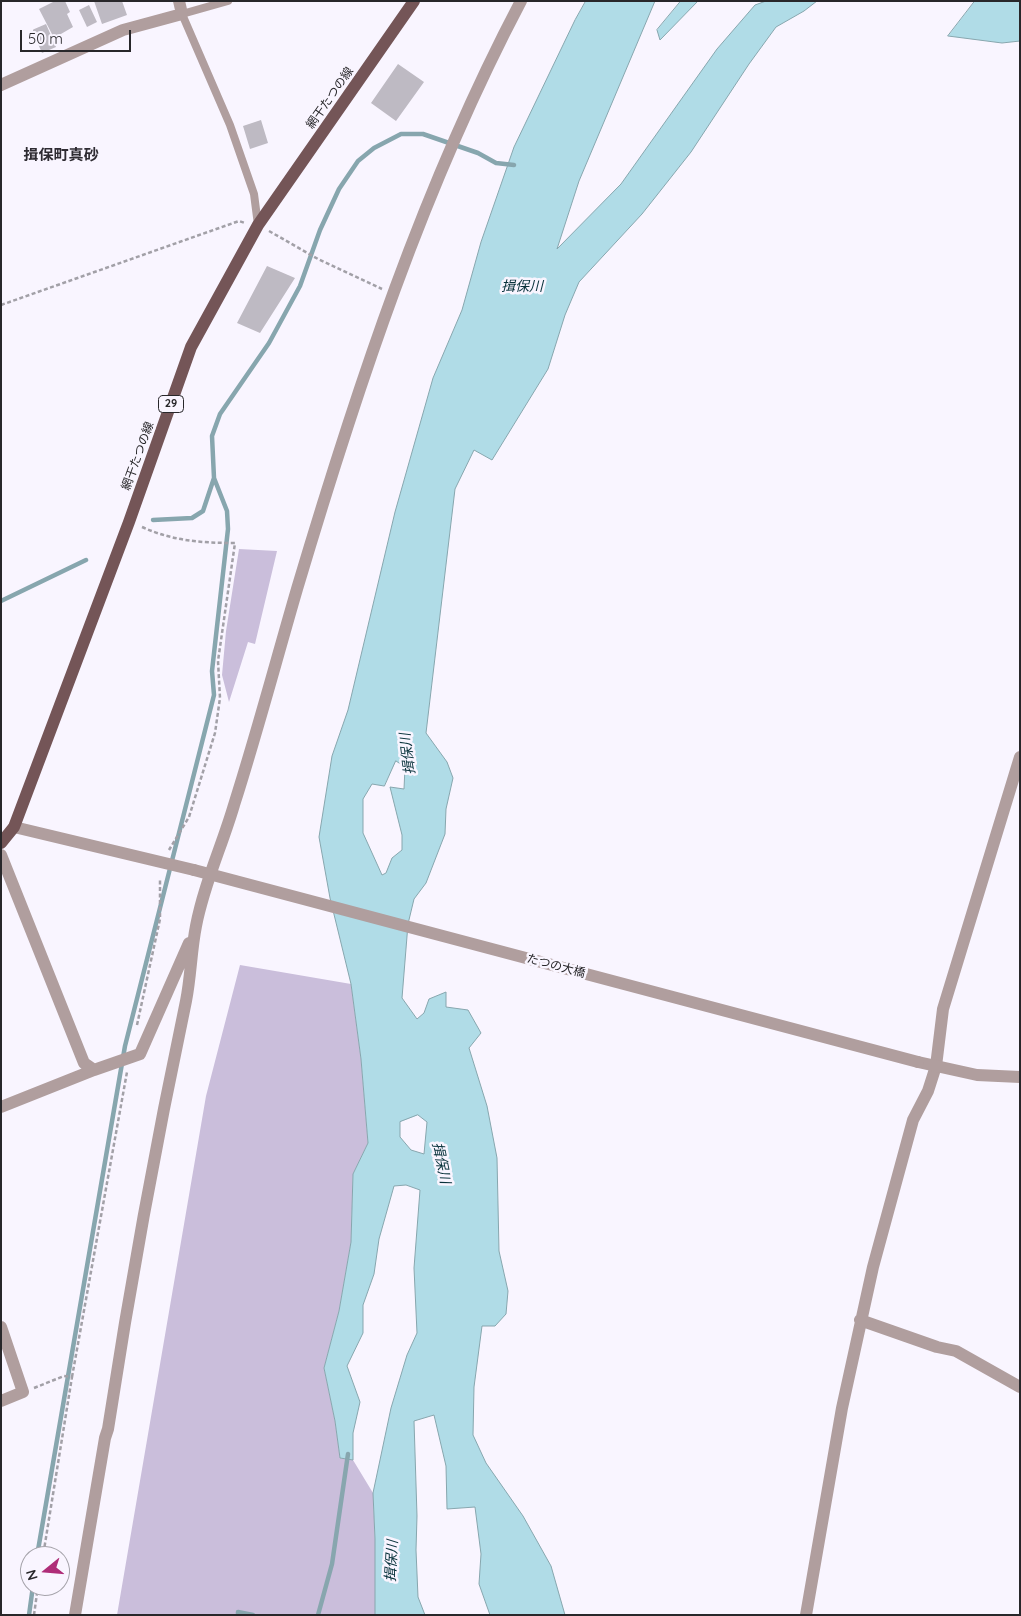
<!DOCTYPE html>
<html>
<head>
<meta charset="utf-8">
<style>
	body { margin:0 }
	#map { position:relative; width:1021px; height:1616px; overflow:hidden; background:#f9f5ff; font-family:Quicksand,sans-serif }
	canvas { display:block }
	.frame { position:absolute; inset:0; border:2px solid #28272a; pointer-events:none }
	.north { position:absolute; left:20px; top:1546px; width:50px; height:50px; box-sizing:border-box; background:#f9f5ff; border:1px solid #a5a3aa; border-radius:50%; rotate:253deg; font-size:14px; font-weight:700; line-height:20px; text-align:center; color:#28272a }
	.north::after { content:''; display:block; margin:auto; width:18px; height:22px; background:#af2d78; clip-path:polygon(50% 0,100% 100%,50% 72%,0 100%) }
	.scale { position:absolute; left:20px; top:30px; width:111px; height:22px; box-sizing:border-box; border:2px solid #28272a; border-top:0; padding-left:6px; font-size:15px; line-height:18px; white-space:nowrap; color:#28272a; -webkit-text-stroke:4px #f9f5ff; paint-order:stroke }
</style>
</head>
<body>
<div id="map">
<canvas width="1021" height="1616"></canvas>
<div class="frame"></div>
<div class="north">N</div>
<div class="scale">50 m</div>
</div>
<script>
const ctx = document.querySelector('canvas').getContext('2d');
ctx.lineJoin = 'round';
function fillPath(path, color) { ctx.fillStyle = color; ctx.fill(path, 'evenodd'); }
function stroke(path, color, width, dash) { ctx.strokeStyle = color; ctx.lineWidth = width; ctx.lineCap = dash ? 'butt' : 'round'; ctx.setLineDash(dash || []); ctx.stroke(path); }
function drawText(font, color, halo, rows, align = 'center') {
  ctx.font = font + ' Quicksand,"Noto Sans JP",sans-serif'; ctx.lineWidth = 5; ctx.setLineDash([]); ctx.textBaseline = 'middle'; ctx.strokeStyle = halo; ctx.fillStyle = color; for (const [text, x, y, turn = 0] of rows) {
    ctx.save(); ctx.translate(x, y); ctx.rotate((+turn || 0) * Math.PI / 180); ctx.textAlign = isNaN(turn) ? turn : align; if (halo) ctx.strokeText(text, 0, 0); ctx.fillText(text, 0, 0); ctx.restore();
  }
}
fillPath(new Path2D(`
	M239 549 277 551 255 644 248 642 229 702 222 675 226 631Z
	M240 965 351 984 361 1059 368 1143 353 1174 351 1242 339 1311 324 1368 335 1421 340 1458 353 1460 373 1493 375 1539V1615H117L206 1096Z`), '#cabedb');
const water = new Path2D(`
	M586 1H655L579 181 557 249 621 184 717 49 755 5 766 1H817L804 11 776 27 749 64 691 152 642 214 579 282 565 315 548 369 492 460 474 450 455 489 426 733 447 762 453 778 446 809 445 834 426 883 414 899 408 924 402 998 417 1019 424 1013 429 999 446 992V1007L468 1010 481 1033 469 1048 487 1106 497 1158 499 1251 508 1291 506 1314 495 1326H482L474 1387 473 1435 486 1463 523 1516 551 1566 565 1615H490L479 1584 481 1554 475 1507 447 1509 446 1466 434 1415 414 1421 417 1516 416 1550 418 1597 425 1615H375V1539L373 1493 391 1408 407 1355 417 1333 414 1268 420 1190 406 1185 394 1186 379 1239 374 1274 363 1305V1333L347 1366 360 1402 353 1433V1460L340 1458 335 1421 324 1368 339 1311 351 1242 353 1174 368 1143 361 1059 351 984 330 898 319 837 332 756 348 710 395 512 433 378 462 310 481 242 514 147 575 20ZM396 761 405 767 404 789 390 787 402 835V850L392 858 386 873 382 875 363 833V799L372 784 384 786ZM418 1115 427 1122 424 1154 411 1150 400 1137V1122Z
	M681 1H698L660 40 657 30Z
	M975 1H1020V41L1002 43 948 36Z`);
fillPath(water, '#b0dce7');
stroke(water, '#87a6ae', 1);
stroke(new Path2D(`
	M153 520 192 518 203 511 214 478 212 436 220 414 269 343 300 286 320 230 339 189 358 161 374 148 401 134H423L478 153 496 163 514 165
	M1 601 86 560
	M37 1556 125 1046 214 695 212 671 228 529 227 511 214 478
	M29 1615 33 1586
	M238 1615V1612L253 1615
	M318 1615 332 1564 348 1454`), '#87a6ae', 4.5);
fillPath(new Path2D(`
	M55 1H65L70 12 67 14 73 27 54 38 39 9Z
	M94 1H122L127 15 102 24Z
	M89 5 97 22 87 27 79 10Z
	M46 24 56 47 42 53 32 30Z
	M398 64 424 82 396 121 371 103Z
	M261 120 268 143 250 149 243 126Z
	M267 266 295 278 260 333 237 323Z`), '#bebac3');
stroke(new Path2D(`
	M269 231 318 259 382 289
	M1 305 239 221 245 223
	M142 527C173 541 202 543 235 543L218 661 220 698 215 733 189 817 169 850
	M137 1025 160 919V879
	M72 1377 127 1072
	M34 1388 64 1376 72 1377 43 1556
	M34 1615 38 1586`), '#a2a0a7', 2.5, [4, 2.5]);
stroke(new Path2D(`
	M228 1 182 14 230 125 254 194 258 225`), '#b09e9e', 8);
stroke(new Path2D(`
	M1 85 123 30 182 14 179 1
	M1 855 84 1063 94 1070
	M1 1107 94 1070 140 1054 189 943
	M860 1320 937 1347 956 1351 1020 1387
	M1 1327 23 1392 1 1401
	M75 1615 105 1438 108 1429C130 1285 156 1143 186 1001 191 976 191 951 196 926 204 884 222 846 234 805 257 733 276 661 297 589 357 388 423 187 521 1
	M806 1615 842 1408 873 1267 913 1120 928 1091 936 1066 943 1009 1020 757`), '#b09e9e', 12);
stroke(new Path2D(`
	M14 827 194 870
	M918 1062 977 1075 1020 1077`), '#b09e9e', 12);
stroke(new Path2D(`
	M1 843 14 827 129 522 191 347 258 225 414 1`), '#745557', 12);
stroke(new Path2D(`
	M194 870 918 1062`), '#b09e9e', 12);
for (const [x, y, w] of [
	[171,404,25]
]) { const box = new Path2D(); box.roundRect(x - w / 2, y - 8.5, w, 17, 4); ctx.fillStyle = '#f9f5ff'; ctx.fill(box); stroke(box, '#28272a', 1); }
drawText('bold 11px', '#28272a', null, [
	["29",171,404]
]);
drawText('12px', '#28272a', '#f9f5ff', [
	["網干たつの線",330,98,-55],
	["網干たつの線",138,456,-70],
	["たつの大橋",556,966,15]
]);
drawText('italic 14px', '#08323b', '#f9f5ff', [
	["揖保川",522,287],
	["揖保川",408,754,-97],
	["揖保川",441,1163,78],
	["揖保川",392,1561,-87]
]);
drawText('bold 15px', '#2e2b32', '#f9f5ff', [
	["揖保町真砂",61,155]
]);
</script>
</body>
</html>
